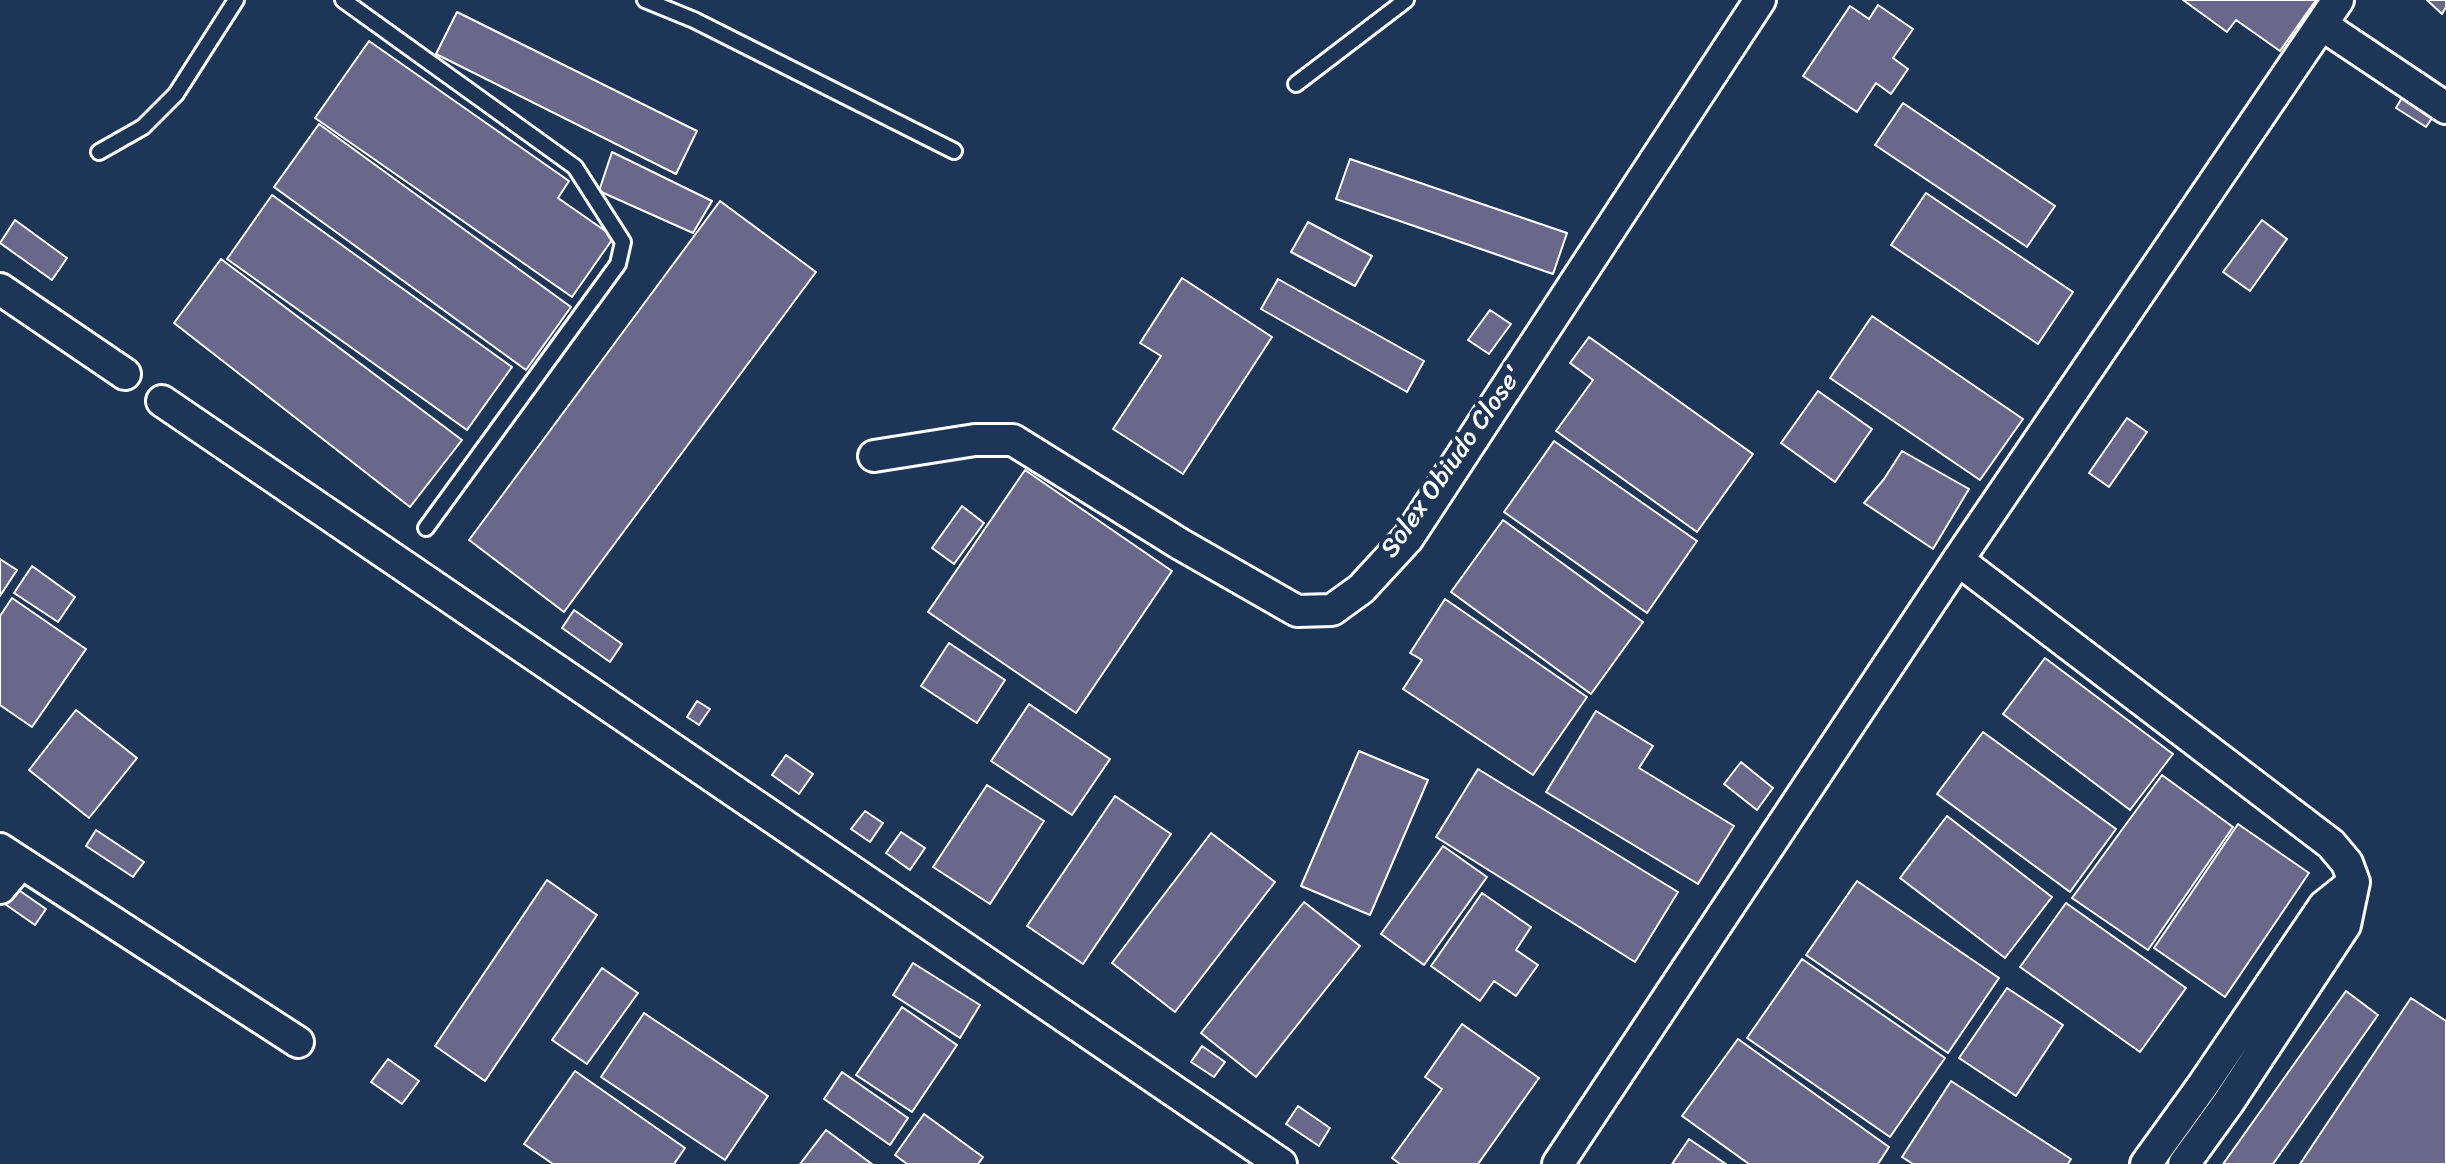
<!DOCTYPE html>
<html>
<head>
<meta charset="utf-8">
<style>
	body { margin:0 }
	canvas { display:block; background:#1d3557 }
</style>
</head>
<body>
<canvas width="2446" height="1164"></canvas>
<script>
const ctx = document.querySelector('canvas').getContext('2d');
ctx.lineJoin = 'round';
function fillPath(path, color) { ctx.fillStyle = color; ctx.fill(path, 'evenodd'); }
function stroke(path, color, width, dash) { ctx.strokeStyle = color; ctx.lineWidth = width; ctx.lineCap = dash ? 'butt' : 'round'; ctx.setLineDash(dash || []); ctx.stroke(path); }
function drawText(font, color, halo, rows, align = 'center') {
  ctx.font = font + ' Sriracha,sans-serif'; ctx.lineWidth = 8; ctx.setLineDash([]); ctx.textBaseline = 'middle'; ctx.strokeStyle = halo; ctx.fillStyle = color; for (const [text, x, y, turn = 0] of rows) {
    ctx.save(); ctx.translate(x, y); ctx.rotate((+turn || 0) * Math.PI / 180); ctx.textAlign = isNaN(turn) ? turn : align; if (halo) ctx.strokeText(text, 0, 0); ctx.fillText(text, 0, 0); ctx.restore();
  }
}
const building = new Path2D(`
	M2183 0H2316L2280 51 2236 20 2227 32Z
	M2427 0H2446V7L2442 14Z
	M1878 5 1913 29 1893 58 1908 69 1891 94 1876 83 1857 112 1803 76 1850 6 1869 19Z
	M457 12 697 131 676 174 436 54Z
	M369 41 569 181 558 198 614 237 572 297 315 118Z
	M2407 89 2439 108 2426 127 2396 108Z
	M1903 103 2055 206 2027 247 1875 145Z
	M319 124 571 307 526 370 274 187Z
	M612 152 712 201 693 233 599 191Z
	M1350 159 1567 233 1553 274 1336 199Z
	M1926 193 2073 292 2038 344 1891 245Z
	M272 195 512 367 467 430 227 259Z
	M720 201 816 272 564 612 469 540Z
	M15 220 67 258 52 280 0 243Z
	M2262 220 2287 239 2250 291 2223 272Z
	M1308 222 1372 256 1355 286 1291 252Z
	M221 259 462 440 410 507 174 323Z
	M1182 278 1272 337 1183 474 1113 429 1161 356 1140 343Z
	M1278 279 1424 361 1407 392 1261 309Z
	M1490 310 1511 324 1489 354 1468 340Z
	M1872 316 2023 419 1980 480 1830 378Z
	M1589 337 1753 454 1697 532 1556 431 1593 380 1570 363Z
	M1818 391 1872 429 1835 482 1781 443Z
	M2127 418 2147 432 2109 487 2089 473Z
	M1554 441 1697 541 1647 613 1504 512Z
	M1902 451 1969 489 1933 549 1864 503 1884 479Z
	M1025 470 1172 571 1076 713 928 612Z
	M962 506 984 523 954 564 932 548Z
	M1503 520 1643 622 1591 694 1451 592Z
	M0 559 17 570 0 596Z
	M32 566 75 597 58 622 14 593Z
	M12 598 86 649 32 727 0 705V616Z
	M1445 599 1587 697 1533 775 1403 689 1422 660 1410 653Z
	M574 610 622 644 610 662 562 628Z
	M949 643 1005 680 977 723 921 686Z
	M2045 658 2173 754 2130 810 2003 714Z
	M697 701 710 709 699 725 687 717Z
	M1029 704 1110 759 1072 815 991 761Z
	M76 710 137 758 89 818 29 770Z
	M1596 711 1653 746 1639 768 1734 826 1698 884 1546 792Z
	M1983 732 2116 829 2070 892 1937 794Z
	M1359 751 1428 780 1370 915 1301 886Z
	M786 755 813 774 799 794 772 775Z
	M1741 762 1773 788 1757 810 1724 784Z
	M1478 769 1678 892 1635 962 1436 837Z
	M2162 775 2233 827 2148 950 2072 898Z
	M987 785 1044 821 990 904 933 867Z
	M1115 796 1171 834 1083 964 1027 926Z
	M865 811 883 823 870 842 851 829Z
	M1947 816 2052 897 2005 958 1900 878Z
	M2238 824 2309 873 2225 997 2154 948Z
	M96 830 144 862 133 877 86 846Z
	M901 832 925 848 910 870 886 853Z
	M1211 833 1275 882 1175 1012 1112 963Z
	M1443 846 1487 877 1424 965 1381 934Z
	M547 880 597 915 485 1081 435 1046Z
	M1857 881 1999 978 1948 1053 1806 955Z
	M13 886 46 909 35 925 2 902Z
	M1482 893 1531 927 1516 950 1538 965 1516 996 1494 981 1480 1001 1431 966Z
	M1304 902 1360 946 1256 1077 1201 1033Z
	M2066 903 2186 988 2140 1052 2020 967Z
	M1802 959 1945 1058 1890 1137 1747 1038Z
	M913 963 980 1005 960 1038 893 995Z
	M602 968 638 993 587 1064 552 1040Z
	M2007 988 2063 1025 2016 1096 1959 1058Z
	M2346 991 2378 1015 2273 1164H2223Z
	M2411 998 2446 1021V1164H2300Z
	M902 1007 957 1045 912 1112 856 1075Z
	M644 1013 768 1096 725 1160 601 1077Z
	M1462 1024 1539 1078 1478 1164H1400L1392 1158 1442 1089 1425 1077Z
	M1738 1039 1889 1147 1878 1164H1749L1682 1116Z
	M1202 1046 1225 1062 1214 1077 1191 1062Z
	M388 1059 419 1081 402 1104 371 1082Z
	M575 1071 685 1148 674 1164H553L524 1144Z
	M842 1072 908 1118 890 1145 824 1099Z
	M1951 1081 2071 1159 2068 1164H1913L1902 1157Z
	M1298 1106 1330 1128 1319 1146 1286 1124Z
	M924 1114 983 1157 978 1164H907L895 1155Z
	M826 1130 872 1164H800Z
	M1689 1139 1726 1164H1672Z`);
fillPath(building, '#69678a');
stroke(building, '#fff', 2);
const service = new Path2D(`
	M343 0 575 167 623 242 618 264 426 528
	M645 0 694 20 954 151
	M1296 84 1406 0
	M99 152 143 127 176 94 236 0`);
const minor = new Path2D(`
	M2322 25 2446 108
	M0 289 125 374
	M162 401 1281 1164
	M874 456 975 440H1013L1180 544 1297 611 1332 610 1361 589 1408 538 1760 0
	M1958 560 2331 844 2347 863 2354 882 2345 925 2228 1103 2184 1164
	M0 849 298 1042
	M0 888 21 863
	M1558 1164 1958 560 2338 0
	M2146 1164 2203 1085 2324 906 2354 882`);
stroke(service, '#fff', 20);
stroke(minor, '#fff', 36);
stroke(service, '#1d3557', 14);
stroke(minor, '#1d3557', 30);
drawText('26px', '#fff', '#1d3557', [
	["Solex Obiudo Close'",1453,462,-55]
]);
</script>
</body>
</html>
